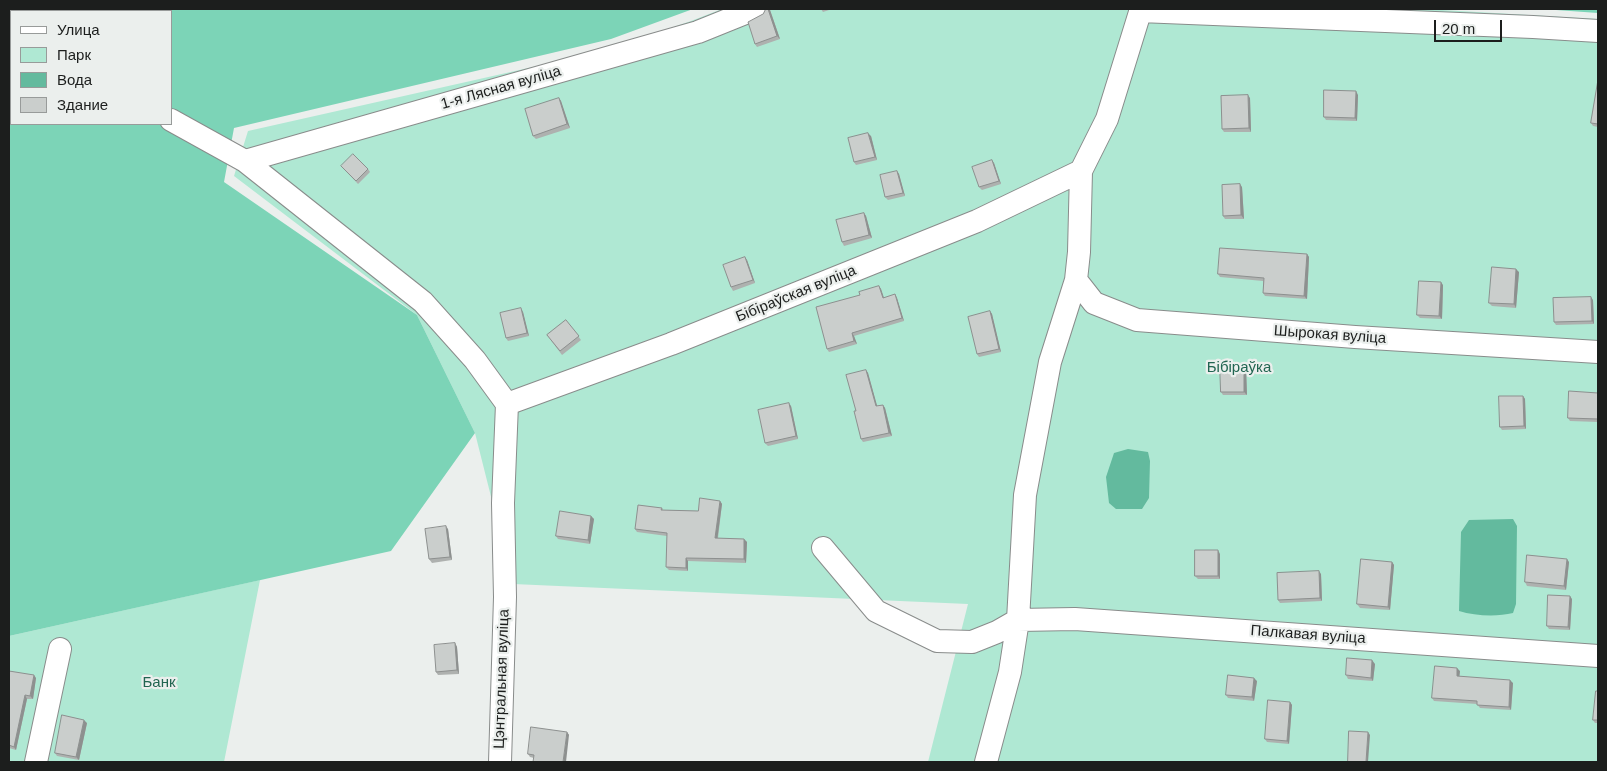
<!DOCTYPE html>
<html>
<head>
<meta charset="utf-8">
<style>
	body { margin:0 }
	#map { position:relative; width:1607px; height:771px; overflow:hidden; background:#ebefed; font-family:Helvetica,sans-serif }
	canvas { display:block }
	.frame { position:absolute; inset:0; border:10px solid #1c1e1d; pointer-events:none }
	.legend { position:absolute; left:10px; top:10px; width:162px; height:115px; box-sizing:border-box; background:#ebefed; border:1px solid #989b9a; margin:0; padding:6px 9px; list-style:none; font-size:15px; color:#1c1e1d }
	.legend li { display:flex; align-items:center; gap:10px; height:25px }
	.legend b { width:25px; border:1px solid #989b9a }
	.scale { position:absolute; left:1434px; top:20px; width:68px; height:22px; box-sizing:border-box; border:2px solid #1c1e1d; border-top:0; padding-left:6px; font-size:15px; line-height:18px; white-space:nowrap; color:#1c1e1d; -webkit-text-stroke:4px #ebefed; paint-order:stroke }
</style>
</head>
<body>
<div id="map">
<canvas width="1607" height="771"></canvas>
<div class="frame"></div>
<ul class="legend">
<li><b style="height:6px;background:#fff"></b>Улица</li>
<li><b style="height:14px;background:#afe8d3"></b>Парк</li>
<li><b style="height:14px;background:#63ba9e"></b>Вода</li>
<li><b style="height:14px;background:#cacecc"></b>Здание</li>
</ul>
<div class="scale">20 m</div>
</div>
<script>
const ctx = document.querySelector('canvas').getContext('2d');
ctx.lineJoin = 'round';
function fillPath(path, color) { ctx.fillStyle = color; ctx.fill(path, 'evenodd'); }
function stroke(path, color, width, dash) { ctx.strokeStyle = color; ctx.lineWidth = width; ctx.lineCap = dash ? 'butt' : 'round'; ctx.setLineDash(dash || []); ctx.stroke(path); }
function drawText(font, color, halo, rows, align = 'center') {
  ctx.font = font + ' Helvetica,sans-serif'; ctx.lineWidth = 4.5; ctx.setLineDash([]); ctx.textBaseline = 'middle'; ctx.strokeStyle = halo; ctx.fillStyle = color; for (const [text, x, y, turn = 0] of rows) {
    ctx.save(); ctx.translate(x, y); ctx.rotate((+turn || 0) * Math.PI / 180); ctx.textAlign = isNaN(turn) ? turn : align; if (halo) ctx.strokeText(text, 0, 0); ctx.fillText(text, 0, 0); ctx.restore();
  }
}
fillPath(new Path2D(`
	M722 9H1425L1598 19V762H928L968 604 513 584 475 433 417 315 234 176 248 131 604 51 691 21Z
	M260 580 224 762H9V636Z`), '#afe8d3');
fillPath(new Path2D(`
	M9 9H693L611 39 234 128 224 182 417 315 475 433 391 551 9 636ZM11 11H171V124H11Z
	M1542 9H1598V13Z`), '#7cd4b7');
fillPath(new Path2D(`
	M1128 449 1148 452 1150 461 1149 498 1142 509H1116L1109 503 1106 477 1114 453Z
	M1513 519 1517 526 1516 604 1513 613C1497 617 1475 616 1459 611L1461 532 1469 520Z`), '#63ba9e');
const minor = new Path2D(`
	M1140 11 1533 27 1598 31
	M9 36 11 37
	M171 120 245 161 423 302 475 360 507 404 503 503 505 597 500 762
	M245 161 698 32 755 9
	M1076 280 1094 303 1137 320 1355 337 1598 352
	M507 404 671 344 977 221 1081 171
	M823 548 876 611 937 641 972 642 997 632 1018 620 1075 619 1598 656
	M36 762 60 649
	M986 762 1010 672 1018 620 1025 495 1050 362 1076 280 1079 252 1081 171 1107 119 1141 9`);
stroke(minor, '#898c8b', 24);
stroke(new Path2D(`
	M61 11 63 9`), '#abaead', 3, [4, 4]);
stroke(minor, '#fff', 22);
fillPath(new Path2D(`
	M766 9H769L770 10 780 39 757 47 755 44 763 14Z
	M821 9H832L823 12Z
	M1598 80V127L1593 126 1591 123Z
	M1358 95 1357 121 1326 120 1324 117Z
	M559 98 561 101 570 128 536 139 533 136Z
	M1250 98 1251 132H1224L1222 129Z
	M871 136 877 160 856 165 854 162Z
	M994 163 1001 184 982 190 979 187Z
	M341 166 368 169 370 172 358 184Z
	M897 171 899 174 905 196 888 200 885 197Z
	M1242 187 1244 219H1225L1223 216Z
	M864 213 866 216 872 238 844 246 842 242Z
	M1307 254 1309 257 1307 299 1265 296 1263 293V281L1220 277 1218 274Z
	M747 260 755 283 733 291 731 287Z
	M1519 272 1516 308 1492 306 1489 303Z
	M1443 285 1442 319 1420 318 1417 315Z
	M879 286 881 289 884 298 895 294 897 298 904 321 854 336 857 344 829 352 827 349 860 295Z
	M1593 300 1594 324 1556 325 1554 322Z
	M990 311 992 314 1001 352 979 357 977 354Z
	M523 312 529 336 508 341 506 338Z
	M566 320 581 340 562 355 547 335Z
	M1244 365 1246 368 1247 395H1223L1221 392Z
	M866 370 868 373 877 406 883 405 885 408 892 436 863 442 861 439 856 411Z
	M1598 393V422L1570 421 1568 418Z
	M1523 396 1525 399 1526 429 1502 430 1500 427Z
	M791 406 798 439 768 446 765 443Z
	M720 501 722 504 718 538 744 539 747 542 746 563 688 561V571L669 570 666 567 667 536 637 532 635 529 662 508 663 510 698 511Z
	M591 516 594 519 590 544 558 539 556 536Z
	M448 529 452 560 432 563 429 559Z
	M1220 554V579H1198L1195 576Z
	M1392 562 1394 565 1390 610 1360 608 1357 604Z
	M1569 562 1566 590 1527 586 1525 582Z
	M1321 574 1322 601 1280 603 1278 600Z
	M1572 599 1570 630 1549 629 1547 626Z
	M455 643 457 647 459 674 438 675 436 672Z
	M1375 664 1373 681 1348 679 1346 675Z
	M9 671 36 678 33 699H27L16 750 9 748Z
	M1460 671 1459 676 1513 683 1511 710 1480 708 1477 704 1434 701 1432 698Z
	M1257 681 1254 701 1228 698 1226 695Z
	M1598 691V723H1595L1593 720Z
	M1290 702 1292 705 1289 744 1267 742 1265 739Z
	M87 723 79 760 57 756 55 753Z
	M567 732 569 735 534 758 530 757 528 754Z`), '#aeb1af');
fillPath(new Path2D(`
	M768 9 770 10 780 39 777 36Z
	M1356 91 1358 95 1357 121 1355 118Z
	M1248 95 1250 98 1251 132 1249 128Z
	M559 98 561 101 570 128 567 124Z
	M868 133 871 136 877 160 875 157Z
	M992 160 994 163 1001 184 999 181Z
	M897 171 899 174 905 196 903 193Z
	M1240 184 1242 187 1244 219 1241 215Z
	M864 213 866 216 872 238 869 235Z
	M1307 254 1309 257 1307 299 1304 296Z
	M745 257 747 260 755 283 753 280Z
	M1516 269 1519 272 1516 308 1514 304Z
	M1441 282 1443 285 1442 319 1439 316Z
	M879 286 881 289 885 301 883 298Z
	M895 294 897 298 904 321 902 318Z
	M1591 297 1593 300 1594 324 1592 321Z
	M521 308 523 312 529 336 527 333Z
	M990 311 992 314 1001 352 999 349Z
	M852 333 854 336 857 344 854 341Z
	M1244 365 1246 368 1247 395 1244 392Z
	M866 370 868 373 878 409 876 406Z
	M1523 396 1525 399 1526 429 1524 426Z
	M789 403 791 406 798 439 796 436Z
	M883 405 885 408 892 436 889 433Z
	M720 501 722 504 717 541 715 538Z
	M591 516 594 519 590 544 588 540Z
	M446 526 448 529 452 560 450 557Z
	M744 539 747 542 746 563 744 559Z
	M1218 550 1220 554V579L1218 576Z
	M686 558 688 561V571L686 568Z
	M1567 559 1569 562 1566 590 1564 586Z
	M1392 562 1394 565 1390 610 1388 607Z
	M1319 571 1321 574 1322 601 1320 598Z
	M1570 596 1572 599 1570 630 1568 627Z
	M455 643 457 647 459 674 457 670Z
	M1372 660 1375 664 1373 681 1371 678Z
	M1457 668 1460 671 1459 680 1457 676Z
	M34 675 36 678 33 699 30 696Z
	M1254 678 1257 681 1254 701 1252 697Z
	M1510 680 1513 683 1511 710 1509 707Z
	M25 695 27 699 16 750 14 747Z
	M1290 702 1292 705 1289 744 1287 741Z
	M84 720 87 723 79 760 76 757Z
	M567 732 569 735 566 762H563Z
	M1368 732 1370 735 1368 762H1366Z`), '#8d908f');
const building = new Path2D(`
	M766 9H768L777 36 755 44 748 22 763 14Z
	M1598 80V124L1591 123Z
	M1324 90 1356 91 1355 118 1324 117Z
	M1248 95 1249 128 1222 129 1221 96Z
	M559 98 567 124 533 136 525 109Z
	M868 133 875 157 854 162 848 138Z
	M353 154 368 169 356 181 341 166Z
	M992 160 999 181 979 187 972 167Z
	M897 171 903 193 885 197 880 175Z
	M1240 184 1241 215 1223 216 1222 185Z
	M864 213 869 235 842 242 836 220Z
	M1220 248 1307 254 1304 296 1263 293 1264 278 1218 274Z
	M745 257 753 280 731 287 723 265Z
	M1492 267 1516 269 1514 304 1489 303Z
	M1419 281 1441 282 1439 316 1417 315Z
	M879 286 883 298 895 294 902 318 852 333 854 341 827 349 816 307 860 295 859 292Z
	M1591 297 1592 321 1554 322 1553 298Z
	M521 308 527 333 506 338 500 313Z
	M990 311 999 349 977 354 968 317Z
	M566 320 579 336 560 351 547 335Z
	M1220 365H1244V392H1221Z
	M866 370 876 406 883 405 889 433 861 439 854 411H856L846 375Z
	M1569 391 1598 393V419L1568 418Z
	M1499 396H1523L1524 426 1500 427Z
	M789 403 796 436 765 443 758 410Z
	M700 498 720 501 715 538 744 539V559L686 558V568L666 567 667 533 635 529 638 505 662 508 661 510 698 511Z
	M560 511 591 516 588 540 556 536Z
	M446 526 450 557 429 559 425 529Z
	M1195 550H1218V576H1195Z
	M1527 555 1567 559 1564 586 1525 582Z
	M1361 559 1392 562 1388 607 1357 604Z
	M1319 571 1320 598 1278 600 1277 573Z
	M1548 595 1570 596 1568 627 1547 626Z
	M455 643 457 670 436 672 434 645Z
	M1347 658 1372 660 1371 678 1346 675Z
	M1435 666 1457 668V676L1510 680 1509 707 1477 705V701L1432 698Z
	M9 671 34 675 30 696 25 695 14 747 9 745Z
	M1228 675 1254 678 1252 697 1226 695Z
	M1596 691H1598V720H1593Z
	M1268 700 1290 702 1287 741 1265 739Z
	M62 715 84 720 76 757 55 753Z
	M531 727 567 732 563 762H533L534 755 528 754Z
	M1349 731 1368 732 1366 762H1348Z`);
fillPath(building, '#cacecc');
stroke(building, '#8d908f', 1);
drawText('15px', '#1c1e1d', '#ebefed', [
	["1-я Лясная вуліца",501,88,-16],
	["Бібіраўская вуліца",796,294,-22],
	["Шырокая вуліца",1330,335,4],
	["Палкавая вуліца",1308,635,4],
	["Цэнтральная вуліца",502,679,-88]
]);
drawText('15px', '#216551', '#ebefed', [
	["Бібіраўка",1239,368],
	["Банк",159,683]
]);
</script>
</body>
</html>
